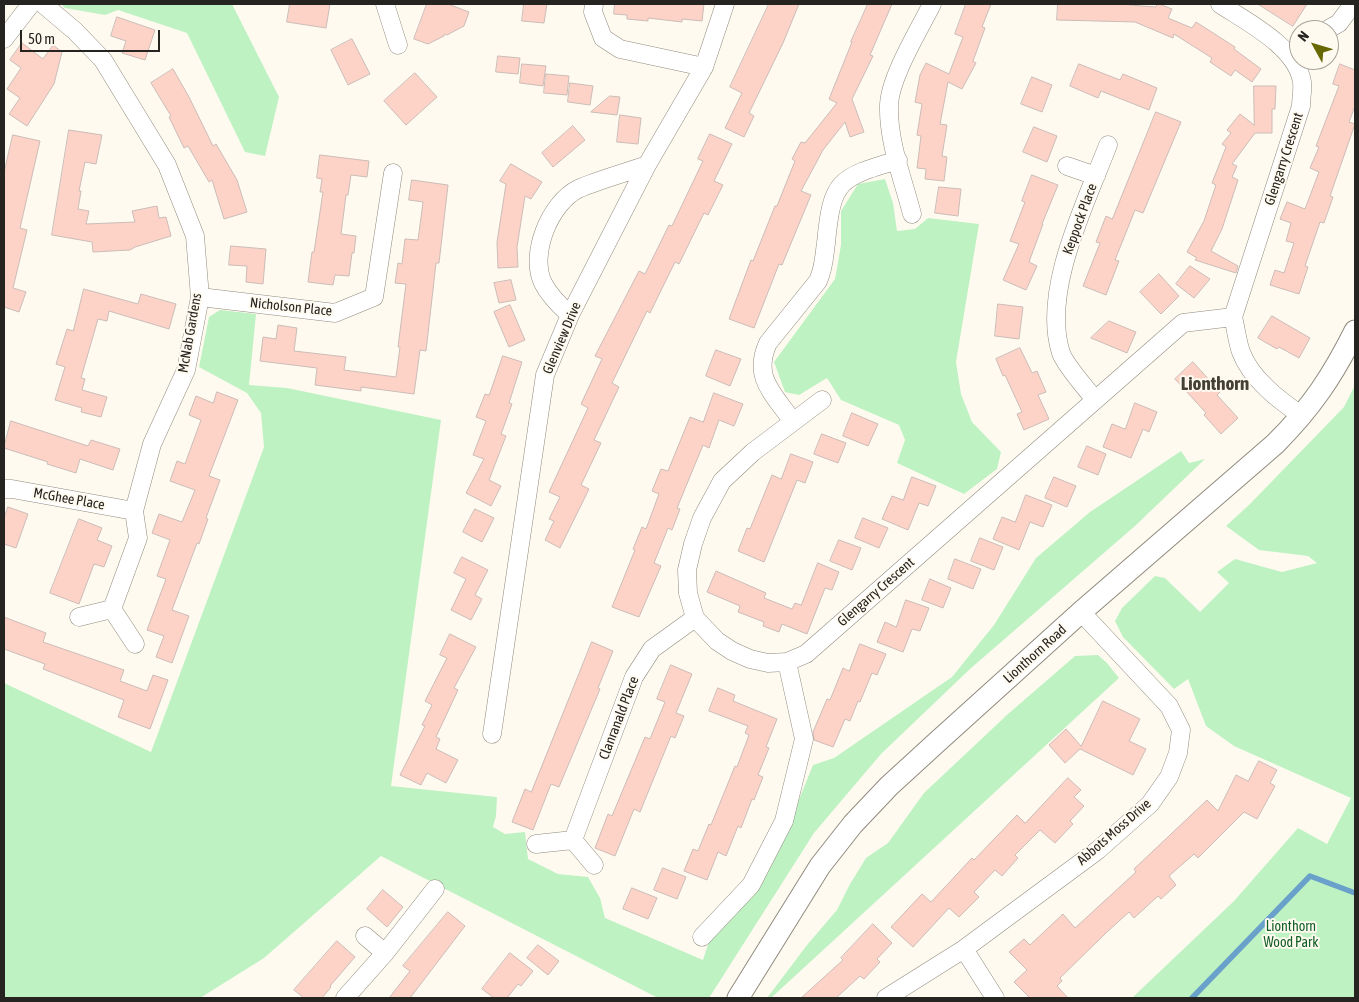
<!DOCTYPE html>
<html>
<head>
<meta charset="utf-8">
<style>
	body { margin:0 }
	#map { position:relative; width:1359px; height:1002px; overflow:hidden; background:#fffaef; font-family:"Asap Condensed",sans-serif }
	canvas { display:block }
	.frame { position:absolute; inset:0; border:5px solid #262420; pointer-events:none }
	.north { position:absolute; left:1289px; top:20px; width:50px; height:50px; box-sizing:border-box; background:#fffaef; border:1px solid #a8a49c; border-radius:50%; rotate:309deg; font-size:14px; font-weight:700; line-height:20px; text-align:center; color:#262420 }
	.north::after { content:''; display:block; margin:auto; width:18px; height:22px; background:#676804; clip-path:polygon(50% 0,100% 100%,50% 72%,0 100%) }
	.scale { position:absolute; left:20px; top:30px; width:140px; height:22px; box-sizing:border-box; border:2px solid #262420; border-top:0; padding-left:6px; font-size:15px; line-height:18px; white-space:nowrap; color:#262420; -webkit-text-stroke:4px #fffaef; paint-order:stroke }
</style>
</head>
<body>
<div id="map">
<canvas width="1359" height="1002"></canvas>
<div class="frame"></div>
<div class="north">N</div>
<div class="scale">50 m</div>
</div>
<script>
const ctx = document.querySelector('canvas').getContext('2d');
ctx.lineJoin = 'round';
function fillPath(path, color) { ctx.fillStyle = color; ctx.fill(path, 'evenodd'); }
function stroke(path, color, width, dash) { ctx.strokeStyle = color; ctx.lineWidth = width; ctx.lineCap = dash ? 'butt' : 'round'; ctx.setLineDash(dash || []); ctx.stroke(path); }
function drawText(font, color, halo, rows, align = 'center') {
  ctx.font = font + ' "Asap Condensed",sans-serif'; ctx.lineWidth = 4; ctx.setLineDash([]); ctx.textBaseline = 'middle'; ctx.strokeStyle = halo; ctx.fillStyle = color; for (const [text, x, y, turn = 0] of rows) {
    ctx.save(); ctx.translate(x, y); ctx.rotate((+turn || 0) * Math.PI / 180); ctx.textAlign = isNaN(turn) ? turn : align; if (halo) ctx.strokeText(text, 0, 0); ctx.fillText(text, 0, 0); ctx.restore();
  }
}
fillPath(new Path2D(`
	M61 4H232L279 97 265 156 245 152 187 33 118 10 105 15 65 8Z
	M885 179 893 203 897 231 915 229 928 218 979 224 956 362 961 394 972 422 1001 452 997 469 964 494 897 463 905 440 899 425 841 400 827 378 799 395 785 392 774 362 835 279 841 245V211L858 184Z
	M220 310 256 314 249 385 287 388 441 420 391 786 497 797 496 816 493 827 505 834 525 832 528 859 558 874 588 877 600 898 605 918 703 960 709 941 785 834 813 765 834 758 952 677 994 625 1036 558 1090 512 1181 451 1189 463 1205 459 1135 526 970 669 881 754 814 833 709 998H658L381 856 264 958 200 998H4V683L151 752 264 447 261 413 247 393 199 367 209 317Z
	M1355 385V998H1132L1234 901 1298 828 1327 844 1351 798 1234 746 1206 726 1188 679 1174 689 1123 637 1115 621 1122 608 1155 576 1165 578 1200 612 1229 583 1217 572 1235 559 1282 572 1317 563 1308 556 1259 550 1226 526 1249 505 1344 407Z
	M1098 655 1107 663 1119 678 771 998H767L807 945 837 910 850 884 866 858 888 843 924 793 1008 714 1075 656Z`), '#bef2c3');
stroke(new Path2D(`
	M1192 998 1310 876 1355 893`), '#6aa1ca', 5.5);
const building = new Path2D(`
	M290 4H330L326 28 287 22Z
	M427 4H448L469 12 464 26 447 35 445 34 444 36 428 44 414 39Z
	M524 4H547L544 23 522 21Z
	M615 4H704L702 21 682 19V22L648 18V21L627 19V15L614 14Z
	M769 4H799L783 43 749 113 754 116 744 137 725 128 742 93 730 87Z
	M868 4H892L870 55 873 56 852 99 864 132 850 137 845 122 823 150 801 191 811 195 782 265 779 264 754 328 729 319 751 260 753 261 775 206H777L795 161 792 159 801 142 805 143 837 103 829 99 852 42H851Z
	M966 4H991L982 27 985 28 973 61 976 63 962 89 948 82 940 124 947 125 942 156 947 157 944 181 925 179 926 169 917 168 921 136 917 135 922 104 915 102 920 75 926 63 949 74 963 37 955 34Z
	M1058 4H1129V5L1156 7 1157 4H1159L1172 9 1168 18 1192 28 1196 22 1235 47 1234 49 1261 69 1252 82 1235 70 1231 76 1210 62 1212 58 1174 34 1173 38 1135 22 1057 20Z
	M1258 4H1307L1293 26Z
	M117 17 155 30 145 60 122 53 126 41 111 36Z
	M352 39 370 74 348 85 331 50Z
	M22 43 43 59 53 45 62 52 54 84 27 126 9 114 20 98 7 89 21 68 10 60Z
	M498 56 520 58 518 74 496 72Z
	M522 64 546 66 543 86 520 83Z
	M1079 64 1120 80 1123 74 1157 88 1149 110 1101 91 1098 98 1070 86Z
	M1340 64 1355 70V106L1349 122 1355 124 1330 196 1333 197 1324 223 1320 222 1305 266 1308 267 1299 294 1270 285 1275 270 1284 273 1294 243 1286 241 1291 223 1280 219 1287 202 1305 209 1319 172 1310 168 1319 147 1316 146 1339 86 1333 84Z
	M173 69 189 97 213 146 216 144 237 180 247 212 224 219 212 180 209 182 188 146 184 148 169 117 171 116 151 83Z
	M415 73 437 97 406 125 384 101Z
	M546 74 569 76 567 95 544 93Z
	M1032 77 1052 85 1042 112 1021 104Z
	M570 83 593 86 590 105 568 102Z
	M1254 86H1276L1275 109H1272V133H1255L1232 164 1237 166 1232 177 1238 180 1222 229 1211 251 1238 266 1236 273 1195 260 1197 258 1187 252 1204 221 1216 185 1212 183 1226 147 1222 144 1231 133 1227 130 1240 114 1254 125Z
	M610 96 620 97 617 115 591 112Z
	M1156 112 1181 122 1143 213 1135 210 1115 260 1119 261 1106 295 1083 286 1100 243 1096 242 1106 216 1112 219Z
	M620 115 641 118 638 144 617 142Z
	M573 126 585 140 553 167 542 153Z
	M1034 127 1057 136 1047 162 1023 152Z
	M69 130 102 135 96 164 85 162 79 191H81L78 209 89 211 86 224 135 222 132 211 157 206 159 218 166 217 171 236 135 247 130 250 93 252 92 242 52 235Z
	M710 134 732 144 714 181 723 185 708 215 704 213 679 264 675 262 650 313 647 311 612 383 619 387 594 440 601 443 581 485 589 489 560 548 545 540 554 521 549 519 560 497 549 492 588 408 581 404 602 359 595 356 639 271 645 274 669 225 672 226 703 161 698 159Z
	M13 135 40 141 20 228 27 230 13 288 26 292 19 312 4 307V173Z
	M320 155 369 161 367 177 351 175 348 195H346L341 234 356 236 354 253H352L349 276 335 275 333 285 308 282 312 252H314L323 192H320L322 179 317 178Z
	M511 164 542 182 531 199 525 196 517 247 518 267 498 268 497 242 506 184 500 181Z
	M1032 175 1058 185 1042 224H1043L1029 262 1037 266 1026 290 1003 280 1019 244 1010 241 1025 202 1022 201Z
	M412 180 448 185 439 263H436L426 351 420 350 414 394 361 387V391L315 385 317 368 260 361 263 337 276 339 278 325 297 328 294 351 346 357 344 370 396 377 400 347H398L406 284 395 283 398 263 402 264 405 239 418 240 423 202 409 200Z
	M939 187 961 189 958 216 935 213Z
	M231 246 266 249 263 284 246 282 247 266 229 265Z
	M1190 266 1210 279 1194 298 1176 284Z
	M1159 274 1179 296 1161 314 1140 292Z
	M511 280 516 300 499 303 494 283Z
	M84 289 138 304 141 294 176 304 169 329 109 311 107 321 98 319 81 378 85 379 82 390 107 397 101 417 81 412 82 408 55 400 65 367 56 364 67 329 73 331Z
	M998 304 1023 307 1019 339 995 336Z
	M510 305 525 340 509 347 494 312Z
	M1272 316 1310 338 1299 358 1279 347 1277 349 1258 338Z
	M1109 321 1136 332 1127 353 1091 338Z
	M1020 348 1032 373 1037 371 1046 392 1038 395 1049 419 1024 430 1017 414 1022 412 1005 375 1003 376 996 359Z
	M716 350 741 359 730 386 706 376Z
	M503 356 522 362 509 403 512 404 501 434 506 436 489 480 501 486 491 506 466 493 484 459 473 455 486 421 476 417 485 394 489 395Z
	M1193 362 1220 392 1217 395 1238 418 1221 434 1204 415 1206 413 1175 379Z
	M217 392 238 400 209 476 220 480 206 518 208 519 199 544 197 543 172 610 189 616 172 663 156 657 164 636 147 630 166 579 157 576 170 540 152 533 159 514 182 522 195 490 170 481 177 461 185 464 201 420 189 415 196 396 213 403Z
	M714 393 743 404 734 426 719 420 709 448 703 445 677 508 680 509 672 530 668 528 654 563 661 566 639 617 612 607 635 550 633 549 642 527 646 529 659 494 652 491 661 469 668 471 690 417 703 422Z
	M1135 403 1157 412 1149 432 1143 429 1131 458 1103 447 1112 424 1125 429Z
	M852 413 878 424 868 446 843 436Z
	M11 421 88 446 91 440 120 449 113 470 80 459 76 473 47 464 48 462 4 448Z
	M822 434 846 443 838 463 814 454Z
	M1087 446 1106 454 1098 475 1078 467Z
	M791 454 813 462 805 483 797 480 764 562 738 551 747 528 750 529 772 475 781 479Z
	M912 477 936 486 928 506 919 503 908 530 882 519 892 496 903 500Z
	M1054 477 1076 486 1067 507 1045 498Z
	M1026 495 1052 505 1043 527 1030 522 1019 550 993 539 1002 517 1015 522Z
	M8 507 28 514 16 548 4 544V519Z
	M475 509 494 518 482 542 463 532Z
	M863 518 888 528 879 548 855 538Z
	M79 519 102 528 97 540 112 546 104 567 94 564 79 604 50 593Z
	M980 538 1003 547 994 570 971 561Z
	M839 540 861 548 852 570 830 561Z
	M462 557 488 570 475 595 482 599 471 620 451 610 466 579 454 573Z
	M955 559 981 569 973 589 948 579Z
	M818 563 839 572 832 590 825 588 807 634 782 624 779 632 763 626 764 622 738 612 740 606 707 592 716 571 766 593 764 598 792 609 795 603 801 605Z
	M930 579 951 588 943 608 922 600Z
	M906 600 929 608 920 631 912 629 903 652 877 642 885 622 896 627Z
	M4 617 46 633 43 642 124 670 120 681 147 691 153 675 168 680 150 729 118 717 124 700 43 669 45 664 4 649Z
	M450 634 476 647 454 688 458 690 436 737 440 739 436 749 458 760 446 783 427 773 421 785 400 775 425 726 422 725 432 705 425 701 447 658 440 655Z
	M592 642 613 651 598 688 600 689 559 787 551 784 533 830 512 822 525 789 531 792Z
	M860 644 886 654 877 675 872 673 860 702 858 701 850 721 845 719 833 747 814 740 813 732 827 699 830 700 843 668 849 671Z
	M671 665 692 674 676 713 684 716 675 738 671 736 640 812 634 809 615 856 595 848 608 814 612 816 645 737 650 739 665 702 657 699Z
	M718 688 735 695 733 701 777 719 766 747 769 748 758 775 763 777 754 800 752 799 741 828 738 826 726 856 718 852 707 880 684 871 693 849 698 851 709 824 711 825 735 766 737 767 749 735 745 733 748 726 709 711Z
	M1103 701 1140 719 1129 741 1146 749 1133 775 1080 749 1065 763 1049 745 1066 729 1081 746Z
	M1259 761 1277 770 1270 783 1275 786 1257 819 1244 812 1198 858 1194 854 1169 876 1176 885 1161 899 1158 896 1134 918 1129 912 1107 932 1060 978 1062 981 1057 986 1068 998H1030L1014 982 1027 970 1009 952 1024 939 1030 945 1063 914 1075 928 1136 872 1134 869 1207 800 1218 811 1236 775 1248 781Z
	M1068 778 1081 790 1074 797 1084 806 1070 821 1073 824 1055 843 1040 830 1015 855 1018 858 1002 876 995 870 974 892 979 897 959 917 949 908 913 947 891 927 922 894 931 902 972 858 974 860 1017 815 1025 823Z
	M663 868 686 877 677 899 654 890Z
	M632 888 657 898 648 919 623 909Z
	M383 890 403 907 387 927 367 909Z
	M448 912 465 926 410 998H389L410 971 403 966Z
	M873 924 892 943 877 959 880 962 864 979 860 976 836 998H801L843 960 841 958Z
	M337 941 355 957 330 986 331 987 322 998H304L294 990Z
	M538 945 559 961 548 975 527 958Z
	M510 953 533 971 521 986 518 984 507 998H494L482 989Z`);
fillPath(building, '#fdd2c7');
stroke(building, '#cbbcb8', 1);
const minor = new Path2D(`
	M43 4 75 31 103 60 167 165 195 236 200 297 186 370 152 444 134 511 138 538 112 609
	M385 4 398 45
	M594 4 593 12 603 38 620 49 704 67
	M1220 4C1247 22 1297 47 1302 82 1303 90 1301 98 1301 106L1233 317C1236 328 1237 341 1241 352 1251 379 1279 400 1302 416
	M1327 30 1339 23 1353 4
	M4 39 31 4
	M1067 166 1096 176
	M912 214C903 179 888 142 889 105 890 77 919 30 932 4
	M200 297 335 313 374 297 393 173
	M570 315C560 306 549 295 543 283 529 254 550 203 578 189 598 180 625 173 647 165
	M822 400 753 452 722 481 702 518 693 544 687 570 688 593 695 618 717 641 732 651 750 659 768 663 787 662 806 654 1183 323 1233 317
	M1095 400C1086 388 1065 365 1061 353 1041 291 1086 203 1108 145
	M793 422C774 394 752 378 768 343L818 281C824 268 824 257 826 243 832 180 838 178 898 160
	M4 489H12L134 511
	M79 617 112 609 135 644
	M492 734 545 375 570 315 647 165 704 67 725 4
	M573 840 634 677 652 649 695 618
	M536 844 573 840 594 865
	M365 936 385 953
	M702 937 751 885 784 821 804 739 787 662
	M964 949 995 998
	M345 998 385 953 435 889
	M886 998 964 949 1098 850 1150 804 1169 777 1178 753 1181 730 1169 706 1081 612`);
const tertiary = new Path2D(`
	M738 998 820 866 853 824 889 786 936 743 1081 612 1275 444C1311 408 1332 377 1355 331`);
stroke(minor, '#908b7f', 19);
stroke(tertiary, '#908b7f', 23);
stroke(minor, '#fff', 18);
stroke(tertiary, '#fff', 21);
drawText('14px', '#262420', '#fffaef', [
	["Glengarry Crescent",1284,159,-72],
	["Keppock Place",1080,219,-70],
	["Nicholson Place",291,307,6],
	["McNab Gardens",190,333,-80],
	["Glenview Drive",562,338,-67],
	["McGhee Place",69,499,10],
	["Glengarry Crescent",876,592,-41],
	["Lionthorn Road",1035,654,-42],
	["Clanranald Place",619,718,-69],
	["Abbots Moss Drive",1114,832,-41]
]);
drawText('14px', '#105d25', '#fffaef', [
	["Lionthorn",1291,927],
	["Wood Park",1291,943]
]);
drawText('bold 19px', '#454035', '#fffaef', [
	["Lionthorn",1215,384]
]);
</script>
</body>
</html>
